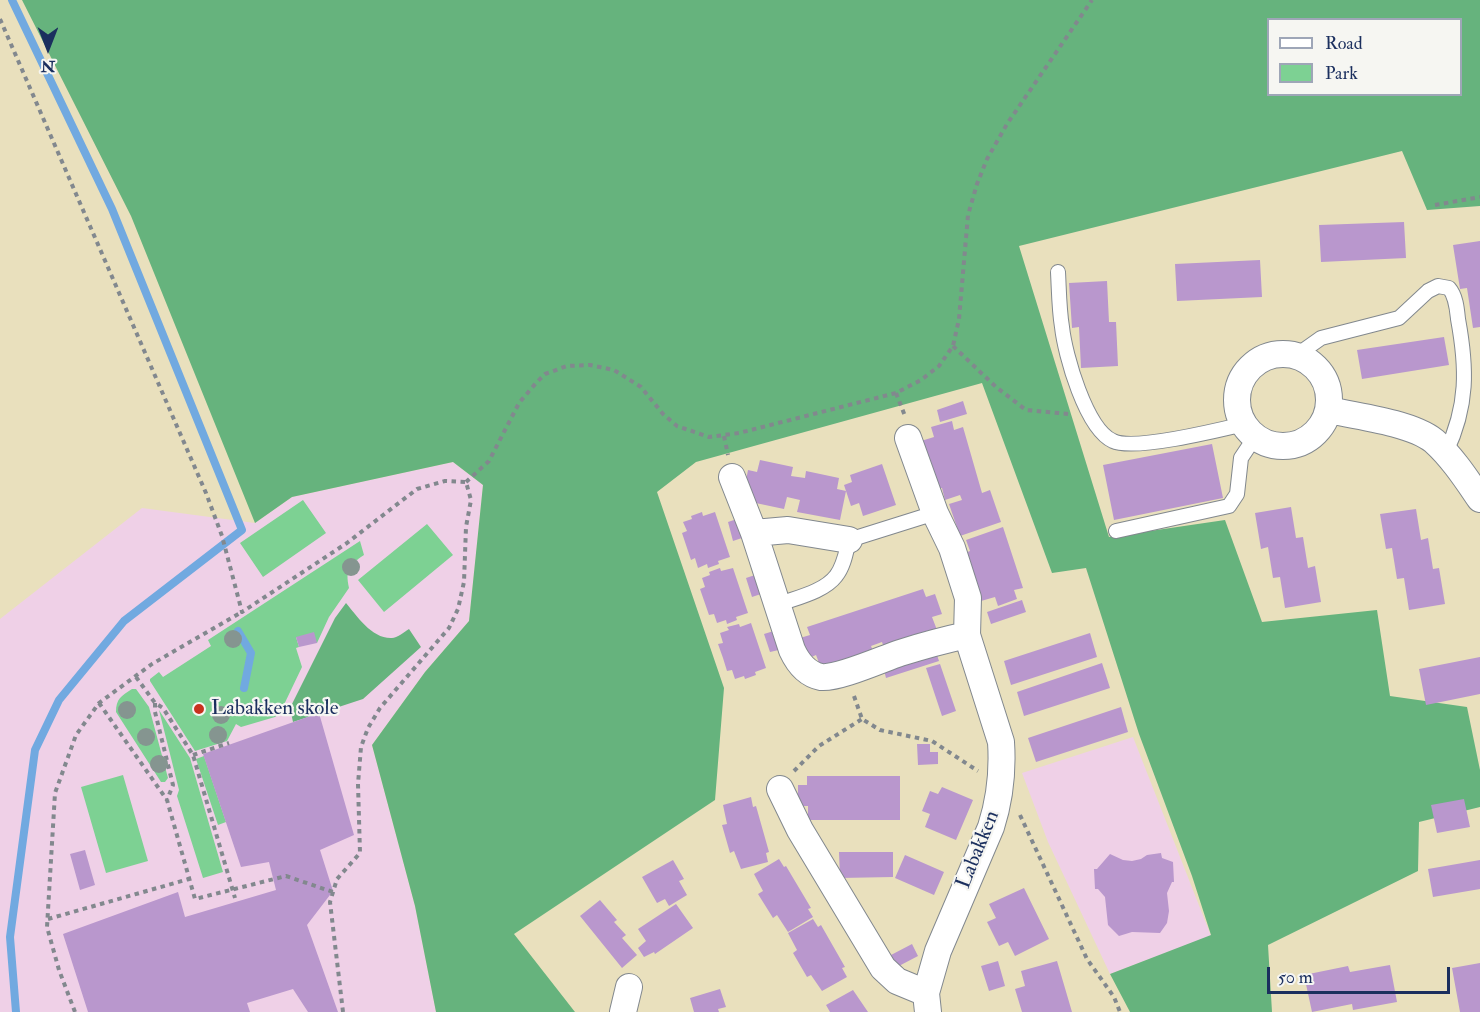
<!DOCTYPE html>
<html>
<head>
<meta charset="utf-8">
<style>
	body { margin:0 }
	#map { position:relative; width:1480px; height:1012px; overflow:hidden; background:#e9e0bd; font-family:"IM FELL Double Pica",serif }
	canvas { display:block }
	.legend { position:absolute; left:1267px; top:18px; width:195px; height:78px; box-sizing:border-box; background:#f6f6f2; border:2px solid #9ea6b7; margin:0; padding:8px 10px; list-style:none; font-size:18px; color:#1b2f5e }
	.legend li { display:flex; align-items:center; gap:12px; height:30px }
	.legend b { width:30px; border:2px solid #9ea6b7 }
	.north { position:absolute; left:18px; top:18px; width:60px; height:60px; -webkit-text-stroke:4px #f6f6f2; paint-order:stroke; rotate:180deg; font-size:16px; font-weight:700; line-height:24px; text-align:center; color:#1b2f5e }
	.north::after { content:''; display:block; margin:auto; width:21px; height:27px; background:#1b2f5e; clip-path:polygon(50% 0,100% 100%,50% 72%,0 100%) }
	.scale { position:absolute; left:1267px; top:967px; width:183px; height:27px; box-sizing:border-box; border:3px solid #1b2f5e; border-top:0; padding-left:8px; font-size:18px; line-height:21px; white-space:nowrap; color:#1b2f5e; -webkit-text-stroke:4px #f6f6f2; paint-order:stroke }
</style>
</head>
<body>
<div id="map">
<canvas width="1480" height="1012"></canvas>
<ul class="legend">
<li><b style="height:8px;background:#fff"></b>Road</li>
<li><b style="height:16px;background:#7dd193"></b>Park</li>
</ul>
<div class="north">N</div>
<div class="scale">50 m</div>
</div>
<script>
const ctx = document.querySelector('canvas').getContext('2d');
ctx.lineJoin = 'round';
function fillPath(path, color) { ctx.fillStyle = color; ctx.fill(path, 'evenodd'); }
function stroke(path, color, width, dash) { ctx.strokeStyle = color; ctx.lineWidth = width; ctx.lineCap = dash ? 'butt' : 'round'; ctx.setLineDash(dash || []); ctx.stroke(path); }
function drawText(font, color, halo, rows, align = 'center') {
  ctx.font = font + ' "IM FELL Double Pica",serif'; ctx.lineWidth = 4.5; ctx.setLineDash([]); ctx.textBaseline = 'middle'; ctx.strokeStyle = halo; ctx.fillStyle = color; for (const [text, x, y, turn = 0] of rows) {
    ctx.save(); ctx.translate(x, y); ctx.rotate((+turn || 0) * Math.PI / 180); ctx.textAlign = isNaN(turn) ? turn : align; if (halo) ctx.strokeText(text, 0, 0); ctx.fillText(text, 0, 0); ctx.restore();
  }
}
fillPath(new Path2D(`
	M453 462 483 485 469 621 425 672 372 745 415 906 436 1012H0V619L142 508 255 523 292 497Z
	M1133 737 1211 936 1110 974 1048 842 1022 773Z`), '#efd0e7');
fillPath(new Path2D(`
	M303 500 326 533 263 577 240 543Z
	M427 524 453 555 384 612 358 580Z
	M360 541 364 555C349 565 345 569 349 588L329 617 317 643 296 637 299 647 296 648 302 667 280 713 275 717 241 727 236 724 227 741 195 751 150 681V679L159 672 163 677 211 646 208 640Z
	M132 689H136L149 707 168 778 165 782H161L116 712C116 699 121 696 132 689Z
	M159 710 190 758 223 872 203 878 177 796 179 790Z
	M204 756 226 822 218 825 196 759Z
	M123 775 148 861 106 873 81 787Z`), '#7dd193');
fillPath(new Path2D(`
	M22 0H1480V206L1427 210 1402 151 1019 246 1109 537 1225 520 1262 622 1377 610 1390 696 1467 707 1480 770V807L1419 822 1418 871 1268 945 1272 1012H1130L1110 974 1211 935 1192 876 1139 734 1086 568 1052 573 982 383 696 462 657 492 724 688 715 800 514 934 575 1012H436L415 906 372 745 425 672 469 621 483 485 453 462 292 497 255 523 131 216ZM1268 20H1460V94H1268Z
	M346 603C357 616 372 639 392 638 397 638 404 632 409 629L421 647 363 699 293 722 290 708 335 618Z`), '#66b37d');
stroke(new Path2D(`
	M12 0 112 209 242 530 124 621 59 700 35 750 10 937 16 1012
	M238 631 251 653 244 688`), '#71a9e0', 8);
fillPath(new Path2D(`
	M1404 222 1406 258 1321 262 1319 225Z
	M1480 241V327L1473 328 1467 288 1460 289 1453 245Z
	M1260 260 1262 297 1177 301 1175 264Z
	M1107 281 1109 322H1116L1118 366 1081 368 1079 327 1072 328 1069 283Z
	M1444 337 1449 365 1362 379 1357 350Z
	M963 401 967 414 940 422 937 410Z
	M952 421 954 430 963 427 982 493 990 490 1001 522 960 536 949 504 962 500 960 495 945 500 942 488 937 489 921 441 934 437 931 427Z
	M1212 444 1223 498 1114 520 1103 465Z
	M760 460 793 467 791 476 805 478 806 471 839 478 837 489 846 491 840 520 797 512 800 500 787 497 784 509 751 502 753 493 744 491 748 470 757 472Z
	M882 464 896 505 863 516 859 503 851 506 844 485 852 482 850 475Z
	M1291 507 1296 538 1303 537 1308 568 1315 566 1321 602 1285 608 1280 577 1273 578 1268 547 1261 549 1255 513Z
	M1416 509 1421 540 1428 538 1433 569 1439 568 1445 604 1409 610 1404 578 1397 579 1392 548 1386 549 1380 514Z
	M702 512 703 516 715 512 730 557 718 561 719 564 708 568 707 564 698 568 695 558 691 560 682 533 687 531 683 522 692 519 691 516Z
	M740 518 745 537 733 541 728 522Z
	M1003 527 1023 588 1014 590 1017 599 998 606 995 597 981 601 965 553 970 551 966 540Z
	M720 568 721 571 733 568 748 613 736 617 737 620 727 624 726 620 717 623 714 614 709 615 700 589 705 587 702 578 710 575 709 572Z
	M758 574 764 593 752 597 746 578Z
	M923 589 926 597 935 594 942 614 932 617 937 630 884 648 882 642 871 646 873 651 821 668 816 655 807 659 800 638 810 635 807 627Z
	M1022 600 1026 612 991 624 987 612Z
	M751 623 766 668 755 672 756 675 745 679 744 676 735 679 732 670 727 671 723 658 718 644 723 643 720 633 729 630 727 627 739 624 740 627Z
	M777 630 783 649 770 652 764 634Z
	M314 632 317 643 299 647 296 637Z
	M1090 633 1097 657 1011 685 1004 661Z
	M935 649 939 661 886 678 883 666Z
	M1480 657V694L1426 705 1419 669Z
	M1102 663 1110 688 1024 716 1017 692Z
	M940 664 956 711 942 716 926 668Z
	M1121 707 1128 732 1036 762 1028 738Z
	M319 713 354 835 320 850 333 891 307 925 338 1012H308L293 989 247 1003 250 1012H88L63 934 178 892 185 917 276 890 269 862 241 867 203 754Z
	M917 744H930V752H938V764L918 765Z
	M807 776H900V820H808V806H798V785H807Z
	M942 787 973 800 956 840 925 827 930 814 922 811 930 791 938 794Z
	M751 797 753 807 756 806 769 852 766 853 768 862 741 869 734 851 730 853 722 825 727 824 723 805Z
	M1464 799 1470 827 1437 833 1431 805Z
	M85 850 95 885 80 890 70 854Z
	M839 852H893V877L840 878Z
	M1161 853 1162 858 1173 862 1174 882H1172L1167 893 1169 911 1167 923 1160 933 1132 932 1119 936 1108 925 1105 897 1098 889H1095L1094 869H1097L1110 854 1123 860 1132 861 1141 859 1147 855Z
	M905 855 944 872 934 895 895 878Z
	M779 859 784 867 786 866 811 908 808 909 813 917 788 932 777 915 773 918 758 894 763 891 754 874Z
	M673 860 684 879 679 881 687 895 669 906 665 899 657 903 642 877Z
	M1480 860V889L1433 897 1428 869Z
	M1024 888 1049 939 1015 956 1008 942 999 946 987 922 996 918 989 904Z
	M600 900 617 920 614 922 626 935 622 938 637 955 622 968 580 916Z
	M676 904 693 928 655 954 654 952 644 957 638 948 646 941 638 929Z
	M813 919 818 927 821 925 845 967 842 968 847 977 822 991 811 975 807 977 793 953 797 950 788 933Z
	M912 944 918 956 897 967 891 955Z
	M998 961 1005 986 989 991 981 966Z
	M1057 961 1072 1012H1022L1015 989 1025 986 1021 971Z
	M1480 963V1012H1460L1452 968Z
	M1390 965 1397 1002 1353 1010 1352 1004 1312 1012 1304 975 1348 966 1350 972Z
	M720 989 726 1007 718 1009 719 1012H694L690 998Z
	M853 990 868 1012H830L826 1005Z`), '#b997cd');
const service = new Path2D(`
	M1058 272C1059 290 1059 309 1062 327 1065 355 1086 429 1113 441 1134 451 1219 430 1244 424
	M1297 355 1321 338 1399 318 1428 291 1438 286 1449 288C1456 296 1457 309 1458 319 1467 368 1468 406 1446 452
	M1116 531 1229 506 1237 494 1241 458 1255 437
	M777 605C795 598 824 592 836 576 844 566 846 552 849 540L935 513`);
const minor = new Path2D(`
	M1237 400a46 46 0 1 1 92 0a46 46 0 1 1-92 0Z
	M1328 410C1357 416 1412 423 1434 441 1452 457 1467 480 1480 499
	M908 438 935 513 952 548 968 598 967 635 1001 742C1003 772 1000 799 991 827L938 951 926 993 928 1012
	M732 477 754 533 792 650C798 663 806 674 821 677 838 679 882 659 900 653 922 646 944 640 967 635
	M754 533 788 530 849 540
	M780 789 800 830 883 968 897 981 926 993
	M623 1012 629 987`);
stroke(service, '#82888e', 16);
stroke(minor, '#82888e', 28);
stroke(new Path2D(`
	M0 19 206 493 222 536 242 612 347 543 417 489 445 481 466 482
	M1435 205 1480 197
	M953 346 996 387 1026 410 1069 414
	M896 393 905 416
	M724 436 728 455
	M466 482 489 461 519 403 536 383 545 374 567 366 590 365 614 370 641 387 663 414 677 426 709 437 739 433 896 393 921 380 939 366 953 346 959 319 968 215 977 184 987 159 1007 124 1092 0
	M136 677 155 703 163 708 193 755 235 898
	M854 696 862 719 880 730 932 741 978 771
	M99 703 167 800
	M155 703V712L173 785 167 800 195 899 286 876 333 892
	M193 755 229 743
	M794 771 819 746 862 719
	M1020 815 1087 959 1114 997 1120 1012
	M48 919 189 879
	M75 1012 59 970 47 927 55 793 76 735 99 703 152 664 242 612
	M343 1012 330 902 337 879 360 853 358 784 361 747 368 728 380 708 449 628 458 609 464 582 466 527 471 500 466 482`), '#82888e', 4, [4.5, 4.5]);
stroke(service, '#fff', 14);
stroke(minor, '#fff', 26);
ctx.fillStyle = '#859590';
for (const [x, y] of [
	[351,567],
	[233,639],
	[127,710],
	[221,715],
	[218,735],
	[146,737],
	[159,764]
]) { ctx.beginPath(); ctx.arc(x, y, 9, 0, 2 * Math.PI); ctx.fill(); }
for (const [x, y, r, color] of [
	[199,709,6,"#c8321e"]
]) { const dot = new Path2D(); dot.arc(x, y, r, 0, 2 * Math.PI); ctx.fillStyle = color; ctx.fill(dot); stroke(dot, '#f6f6f2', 2); }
drawText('21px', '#1b2f5e', '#f6f6f2', [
	["Labakken skole",211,709]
], 'left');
drawText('21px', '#1b2f5e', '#f6f6f2', [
	["Labakken",979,850,-68]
]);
</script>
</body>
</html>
